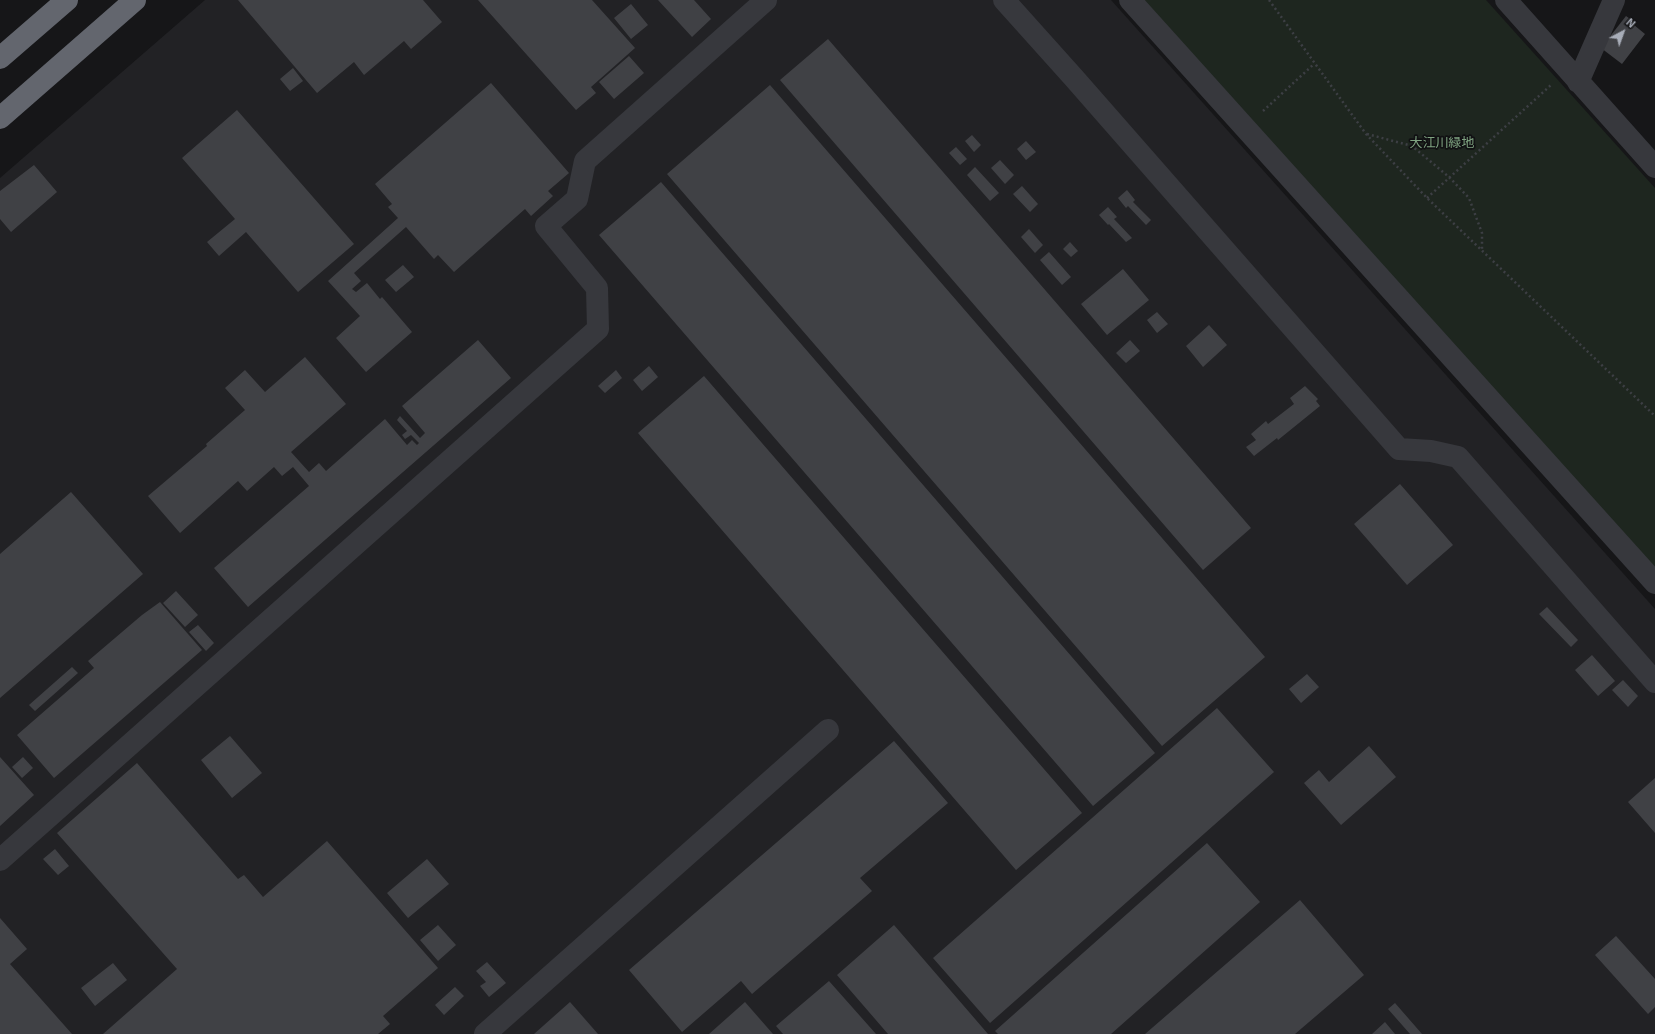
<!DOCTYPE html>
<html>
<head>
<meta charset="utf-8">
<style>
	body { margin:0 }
	#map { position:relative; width:1655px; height:1034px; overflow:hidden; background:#161618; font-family:"Exo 2",sans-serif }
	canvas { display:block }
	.north { position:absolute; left:1603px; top:12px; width:40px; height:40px; -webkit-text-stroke:3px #111113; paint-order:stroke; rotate:41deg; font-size:11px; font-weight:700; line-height:16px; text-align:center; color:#a8adb8 }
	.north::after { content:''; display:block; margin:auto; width:14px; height:18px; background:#a8adb8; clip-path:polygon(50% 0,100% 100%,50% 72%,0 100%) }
</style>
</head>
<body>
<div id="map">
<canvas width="1655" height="1034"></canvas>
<div class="north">N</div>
</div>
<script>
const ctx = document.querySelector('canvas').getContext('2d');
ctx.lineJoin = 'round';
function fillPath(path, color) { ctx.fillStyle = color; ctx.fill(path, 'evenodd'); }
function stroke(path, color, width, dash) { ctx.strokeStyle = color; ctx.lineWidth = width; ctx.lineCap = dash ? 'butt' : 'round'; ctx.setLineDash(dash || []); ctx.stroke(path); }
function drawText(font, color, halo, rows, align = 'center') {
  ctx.font = font + ' "Exo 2","Noto Sans JP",sans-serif'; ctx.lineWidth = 3.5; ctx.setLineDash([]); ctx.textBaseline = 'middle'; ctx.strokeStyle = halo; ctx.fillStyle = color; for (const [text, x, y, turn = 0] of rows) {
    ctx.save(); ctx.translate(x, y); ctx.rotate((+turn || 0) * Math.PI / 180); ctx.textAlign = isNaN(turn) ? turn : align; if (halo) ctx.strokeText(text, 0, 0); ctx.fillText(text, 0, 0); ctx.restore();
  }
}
fillPath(new Path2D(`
	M205 0H1111L1655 609V1034H0V178Z`), '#222225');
fillPath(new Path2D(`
	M1139 0H1486L1655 188V569Z`), '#1e261f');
fillPath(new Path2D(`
	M238 0H423L442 22 411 49 404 41 364 75 354 62 317 93Z
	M478 0H592L635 48 591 87 596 93 576 110Z
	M658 0H694L711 19 692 37Z
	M631 4 648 25 631 39 614 18Z
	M1626 16 1636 23 1634 25 1645 34 1622 64 1601 48Z
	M828 39 1251 528 1203 570 780 80Z
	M629 56 644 73 614 99 599 82Z
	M293 68 303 81 290 91 280 79Z
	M491 83 569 173 548 191 553 196 531 216 525 209 454 272 438 255 434 259 406 227 354 273 361 281 352 289 356 292 367 283 380 299 382 297 412 332 366 372 336 338 360 316 328 281 398 218 388 207 392 204 375 184Z
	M770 85 1265 657 1162 746 667 174Z
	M237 110 354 244 298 292 246 232 219 256 207 242 235 219 182 158Z
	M972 135 981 145 974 152 965 141Z
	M1026 141 1036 152 1026 160 1017 149Z
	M956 147 967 159 960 165 949 153Z
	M1000 160 1014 175 1005 184 991 168Z
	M34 165 57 192 11 232 0 219V191Z
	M975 167 999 193 990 201 967 175Z
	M661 182 1155 753 1093 806 599 235Z
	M1022 186 1038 204 1030 212 1013 194Z
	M1127 190 1135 200 1133 202 1151 220 1146 225 1128 206 1126 208 1118 198Z
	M1108 207 1117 217 1114 219 1132 238 1126 242 1109 224 1108 225 1099 215Z
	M1029 229 1043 245 1035 253 1021 237Z
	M1070 242 1078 251 1071 257 1063 249Z
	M1049 252 1071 277 1062 285 1040 260Z
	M403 265 414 277 396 292 385 280Z
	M1123 269 1149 300 1107 335 1081 304Z
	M1157 312 1168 324 1157 333 1147 320Z
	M1209 325 1227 345 1203 367 1186 346Z
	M478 340 511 378 248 607 214 568 309 486 293 467 282 476 274 467 247 491 238 481 180 533 148 496 207 446 206 444 245 410 225 388 245 370 265 392 305 357 346 404 291 452 309 472 319 463 326 471 385 419 407 445 412 440 417 445 419 443 411 435 405 439 402 435 407 431 397 420 400 416 420 438 425 433 402 406Z
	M1130 340 1140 351 1126 363 1116 353Z
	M649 366 658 377 642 391 633 380Z
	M616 370 622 378 605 393 598 386Z
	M704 376 1082 813 1016 870 638 433Z
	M1305 386 1318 399 1316 401 1320 406 1278 440 1277 438 1254 456 1246 447 1256 440 1251 434 1266 421 1268 424 1294 404 1290 398Z
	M1400 484 1453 545 1407 585 1354 524Z
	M71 492 143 574 0 698V554Z
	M176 591 198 615 185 627 163 603Z
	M160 602 202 650 54 778 17 735 94 668 88 661 142 615Z
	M1547 607 1578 640 1571 647 1539 614Z
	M198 625 214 643 206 651 189 632Z
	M1592 655 1615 681 1598 696 1575 670Z
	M72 667 78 673 35 711 29 705Z
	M1307 674 1319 687 1301 703 1289 689Z
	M1623 680 1638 696 1628 707 1612 690Z
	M1217 708 1274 772 990 1023 933 958Z
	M230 736 262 773 232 798 201 760Z
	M894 741 948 803 860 878 872 891 752 994 741 981 682 1032 629 970Z
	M1369 746 1396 777 1341 825 1304 783 1319 770 1329 782Z
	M0 757 34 795 0 826Z
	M23 757 33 768 22 778 12 767Z
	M137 763 238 879 244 875 263 897 327 841 438 968 383 1016 390 1024 378 1034H103L177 969 57 833Z
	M1655 778V833L1628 802Z
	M1207 843 1260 902 1111 1034H998L995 1031Z
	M55 849 69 866 58 875 43 859Z
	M427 859 449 884 408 918 387 893Z
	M1300 900 1364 975 1295 1034H1145Z
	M0 918 27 949 10 964 72 1034H0Z
	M438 925 456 945 438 961 420 940Z
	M894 925 988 1034H888L837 975Z
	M1616 936 1655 979V1007L1648 1014 1595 955Z
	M487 962 506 983 489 997 480 986 486 982 476 971Z
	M113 963 127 980 95 1006 81 988Z
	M829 981 876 1034H783L776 1026Z
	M455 987 464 996 444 1015 435 1005Z
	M570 1002 598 1034H534Z
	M745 1002 773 1034H709Z
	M1395 1003 1422 1034H1410L1388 1009Z
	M1385 1022 1395 1034H1372Z`), '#404145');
stroke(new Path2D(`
	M1269 0 1366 134 1427 198 1655 416
	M1263 111 1314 64
	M1367 134 1412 146 1449 177 1469 198 1482 233V251
	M1427 198 1551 85`), '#3d3f44', 2.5, [2, 3]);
stroke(new Path2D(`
	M1004 0 1074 78 1399 449 1431 451 1458 457 1655 682
	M1130 0 1655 583
	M1506 0 1655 167
	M1578 82 1614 0
	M0 860 598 329 597 288 546 226 577 199 585 161 766 0
	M485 1034 828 730`), '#37383d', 22);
stroke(new Path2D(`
	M0 58 67 0
	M0 118 135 0`), '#63666e', 22);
drawText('13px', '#7fa381', '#111113', [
	["大江川緑地",1442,143]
]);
</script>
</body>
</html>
